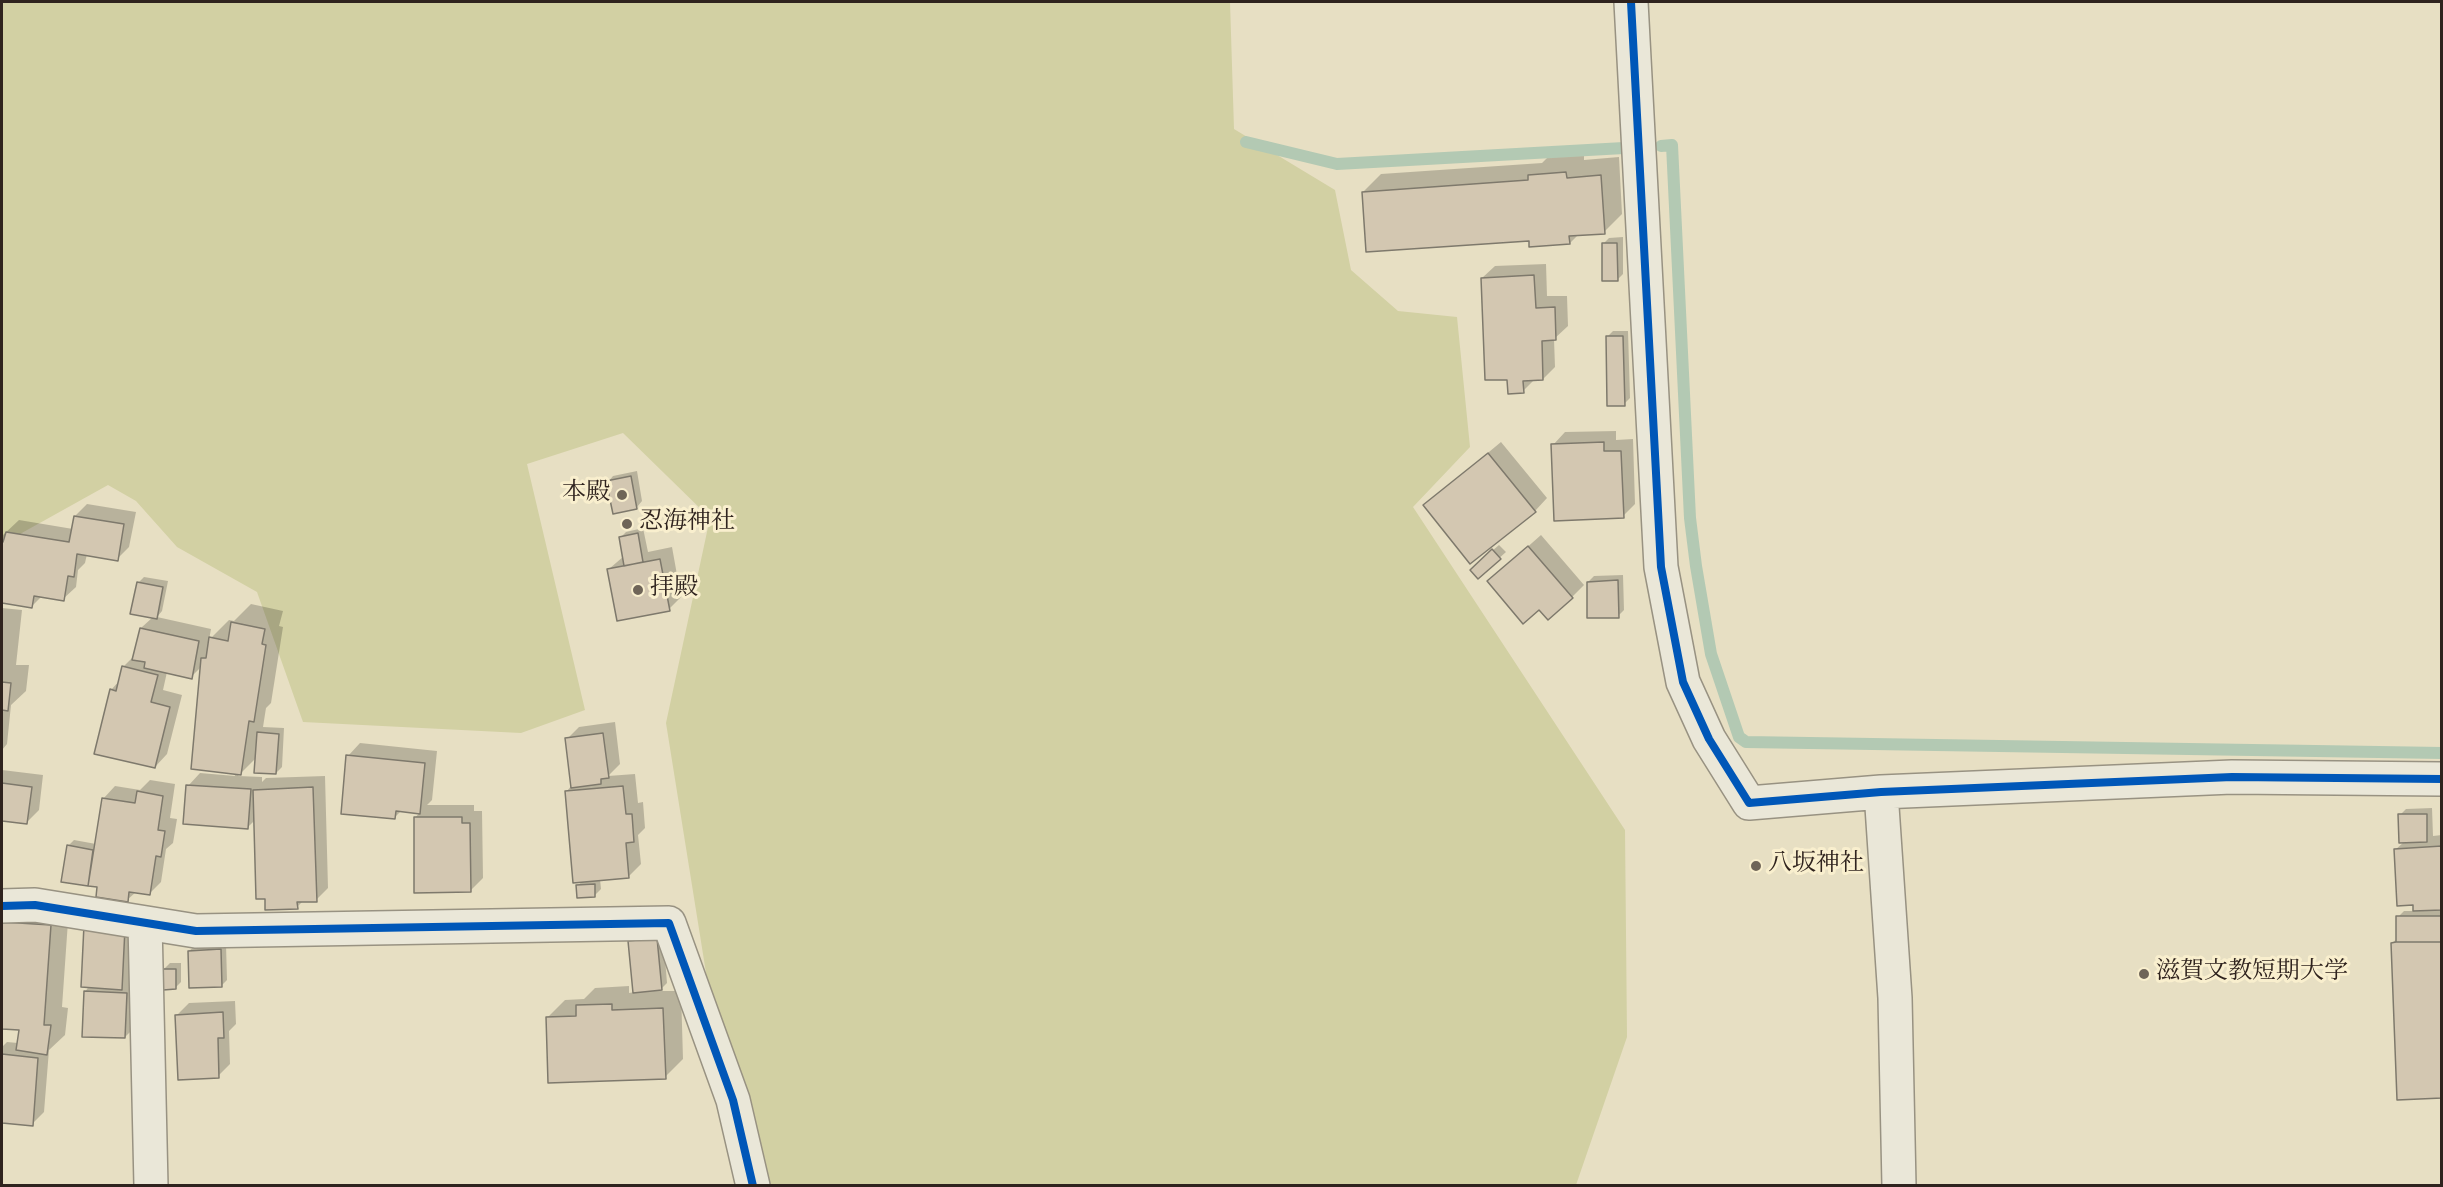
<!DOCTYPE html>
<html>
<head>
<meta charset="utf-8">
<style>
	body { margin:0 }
	#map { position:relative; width:2443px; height:1187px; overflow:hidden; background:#e7dfc3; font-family:Vollkorn,serif }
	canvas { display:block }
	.frame { position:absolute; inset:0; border:3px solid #2f231e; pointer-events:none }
</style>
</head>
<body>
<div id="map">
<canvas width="2443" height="1187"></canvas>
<div class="frame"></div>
</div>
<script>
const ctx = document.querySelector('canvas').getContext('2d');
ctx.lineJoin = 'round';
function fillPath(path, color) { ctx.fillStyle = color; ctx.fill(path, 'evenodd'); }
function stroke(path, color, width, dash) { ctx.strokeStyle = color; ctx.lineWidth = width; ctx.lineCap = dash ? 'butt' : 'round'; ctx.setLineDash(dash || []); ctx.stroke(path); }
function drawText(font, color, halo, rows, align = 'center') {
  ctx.font = font + ' Vollkorn,"Noto Serif JP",serif'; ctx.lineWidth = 6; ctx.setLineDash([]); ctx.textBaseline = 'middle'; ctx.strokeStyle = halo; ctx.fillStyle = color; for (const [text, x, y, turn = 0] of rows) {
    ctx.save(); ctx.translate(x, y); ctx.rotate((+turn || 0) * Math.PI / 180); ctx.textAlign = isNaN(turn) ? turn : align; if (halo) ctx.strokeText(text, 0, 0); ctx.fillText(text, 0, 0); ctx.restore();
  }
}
fillPath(new Path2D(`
	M2 2H1230L1234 129 1335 190 1351 270 1398 311 1457 317 1470 447 1413 507 1625 830 1627 1037 1576 1185H740L666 723 710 518 623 433 527 464 585 710 521 733 303 722 257 592 177 547 136 501 108 485 20 534 2 538Z`), '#d2d0a3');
fillPath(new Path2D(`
	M1584 155V160L1619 157 1622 214 1604 232 1579 234 1570 243 1530 239 1363 192 1381 174 1542 163 1548 157Z
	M1623 237V274L1618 279 1603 244 1609 238Z
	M1546 264 1547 296H1567L1568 326 1554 339 1555 367 1543 379H1535L1523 391 1509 378 1482 278 1495 266Z
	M1613 331H1628L1630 398 1624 404 1607 337Z
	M1616 431V440L1633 439 1635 504 1623 516 1553 445 1565 432Z
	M1501 442 1547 498 1535 511 1425 505Z
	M637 471 642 501 637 507 608 482 613 476Z
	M87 504 136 512 129 547 117 559 87 554 85 563 78 570 76 587 63 599 42 596 31 607 2 601V536L19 520 73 529 75 516Z
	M643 528 648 552 672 547 681 597 669 609 609 569 624 556 620 538 626 532Z
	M1541 535 1584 585 1572 597 1540 608 1489 581Z
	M1499 545 1506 552 1478 577 1477 564Z
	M1623 575 1624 610 1618 616 1588 582 1594 576Z
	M144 577 168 581 162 611 157 617 211 629 209 640 229 620 234 621 251 604 283 611 279 626 283 627 271 703 266 708 263 727 284 728 282 767 276 773 256 758 238 776 262 777V782L266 778 325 776 328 888 316 900H304L297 907 255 820 248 827 188 786 200 773 235 776 202 666 191 677 167 672 163 690 182 695 167 754 155 767 111 690 120 680 123 667 135 655 141 628 153 617 138 583Z
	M2 608 22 610 16 665H29L26 691 11 705 7 744 2 750Z
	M615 722 620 764 608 776 635 774 638 803 643 802 645 828 638 835 641 864 628 877 600 879 601 889 595 895 577 886 583 881 567 791 572 785 567 739 579 727Z
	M360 743 437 751 432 800 427 805H474V811H482L483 878 471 890 415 818 420 812 401 811 394 818 348 756Z
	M2 770 43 775 39 810 27 822 2 819Z
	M150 780 175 784 170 818 177 819 173 843 166 849 161 882 149 894 136 892 127 900 99 885 88 884 68 846 74 840 96 844 103 799 115 786 140 790Z
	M2432 808 2433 836 2442 835V1097L2392 943 2398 938V917L2404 911H2414V903L2395 850 2404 842 2400 815 2406 809Z
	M2 904 69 907 62 1007 68 1008 65 1035 49 1050 44 1112 32 1124 2 1122V1047L7 1042 18 1043 20 1029 2 1027Z
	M137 916 134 976 129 981H139L137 1025 125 1037 85 992Z
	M663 933 667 983 659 991H681L683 1059 665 1077 547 1018 565 1000 584 999 595 988 629 986V993L635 992 629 941 635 935Z
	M226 944 227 980 222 985 189 951 195 946Z
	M170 963H181V982L175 988 164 969Z
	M235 1001 236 1024 229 1031 230 1064 218 1076 177 1015 189 1003Z`), '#0003');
stroke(new Path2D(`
	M1246 142 1337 164 1624 148
	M1661 146 1672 145 1690 518 1696 566 1711 654 1739 737 1746 742 2442 753`), '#b3c9b3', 12);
const building = new Path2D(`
	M1566 172 1567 178 1601 175 1605 234 1569 236 1570 244 1529 247V241L1366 252 1362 192 1528 180V175Z
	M1602 243H1617L1618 281H1602Z
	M1534 275 1536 308 1555 307 1556 340 1542 341 1543 380 1523 381 1524 393 1508 394 1507 380H1485L1481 278Z
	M1606 336H1623L1625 406H1607Z
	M1604 442V451H1621L1624 518 1554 521 1551 444Z
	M1488 453 1536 512 1470 564 1423 505Z
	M631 476 637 509 613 514 606 481Z
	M74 516 124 524 118 561 77 554 74 577 68 576 64 601 34 596 32 608 2 603V541L3 542 6 532 69 542Z
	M638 533 643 562 624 566 619 537Z
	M1528 546 1573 598 1548 620 1539 610 1523 624 1487 581Z
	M1492 549 1501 559 1478 579 1470 570Z
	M660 559 670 611 617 621 607 569Z
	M1618 580 1619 618H1587V582Z
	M137 582 163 587 157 619 130 614Z
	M231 622 265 629 262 644 266 645 254 722 249 721 241 775 191 769 201 658H206L209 637 228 641Z
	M140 628 199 641 192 679 144 668 145 662 132 660Z
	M122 666 158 675 151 702 170 707 155 768 94 754 110 689 116 691Z
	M2 682 11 683 8 711 2 710Z
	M257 732 279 734 276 774 254 773Z
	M603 733 609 778 601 779V784L571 788 565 738Z
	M346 755 425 763 420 814 396 811 395 819 341 814Z
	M2 783 32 787 27 824 2 821Z
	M186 785 251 789 248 829 183 824Z
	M623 786 626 814H632L634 842 626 843 629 878 573 883 565 791Z
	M313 787 317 902H297L298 909 265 910V899H256L253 790Z
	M137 791 163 796 158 830 165 831 161 857 156 856 150 895 129 892 128 902 96 897 97 887 88 886 102 798 135 803Z
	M2398 814H2427V842L2399 843Z
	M414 817H462V823H470L471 892 414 893Z
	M67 845 93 850 88 886 61 882Z
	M2442 846V910L2413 911V905L2397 906 2394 849Z
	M595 884V897L577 898 576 885Z
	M2396 916H2442V942H2396Z
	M2 922 51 925 44 1025H51L47 1055 16 1050 19 1030 2 1029Z
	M84 925 125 928 122 990 81 987Z
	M657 938 662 990 633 993 628 941Z
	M2396 942H2442V1098L2397 1100 2391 943Z
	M221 949 222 987 189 988 188 951Z
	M163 969H176V989L163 990Z
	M84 991 127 993 125 1038 82 1037Z
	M612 1004V1010L663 1008 666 1079 548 1083 546 1017 576 1016V1005Z
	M223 1012 224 1038H218L219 1078 178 1080 175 1015Z
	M2 1054 38 1058 33 1126 2 1123Z`);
fillPath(building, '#d3c7b1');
stroke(building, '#7e796c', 1.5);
const minor = new Path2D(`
	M1631 2 1661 567 1683 682 1709 739 1749 803 1881 792 2232 777 2442 779
	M1881 792 1895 998 1899 1186
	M2 906 35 905 196 931 669 923 733 1100 753 1186
	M145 923 151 1186`);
stroke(minor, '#989282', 36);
stroke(minor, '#eae7d8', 33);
stroke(new Path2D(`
	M1631 2 1661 567 1683 682 1709 739 1749 803 1881 792 2232 777 2442 779
	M2 906 35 905 196 931 669 923 733 1100 753 1186`), '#0057b8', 8);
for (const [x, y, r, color] of [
	[622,495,6,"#6f6558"],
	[627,524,6,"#6f6558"],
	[638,590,6,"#6f6558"],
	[1756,866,6,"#6f6558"],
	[2144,974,6,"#6f6558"]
]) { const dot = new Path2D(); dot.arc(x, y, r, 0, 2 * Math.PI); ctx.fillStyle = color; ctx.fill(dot); stroke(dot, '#f9efce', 2); }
drawText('24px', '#2f231e', '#f9efce', [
	["本殿",610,495,"right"],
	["忍海神社",639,524],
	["拝殿",650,590],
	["八坂神社",1768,866],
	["滋賀文教短期大学",2156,974]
], 'left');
</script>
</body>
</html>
